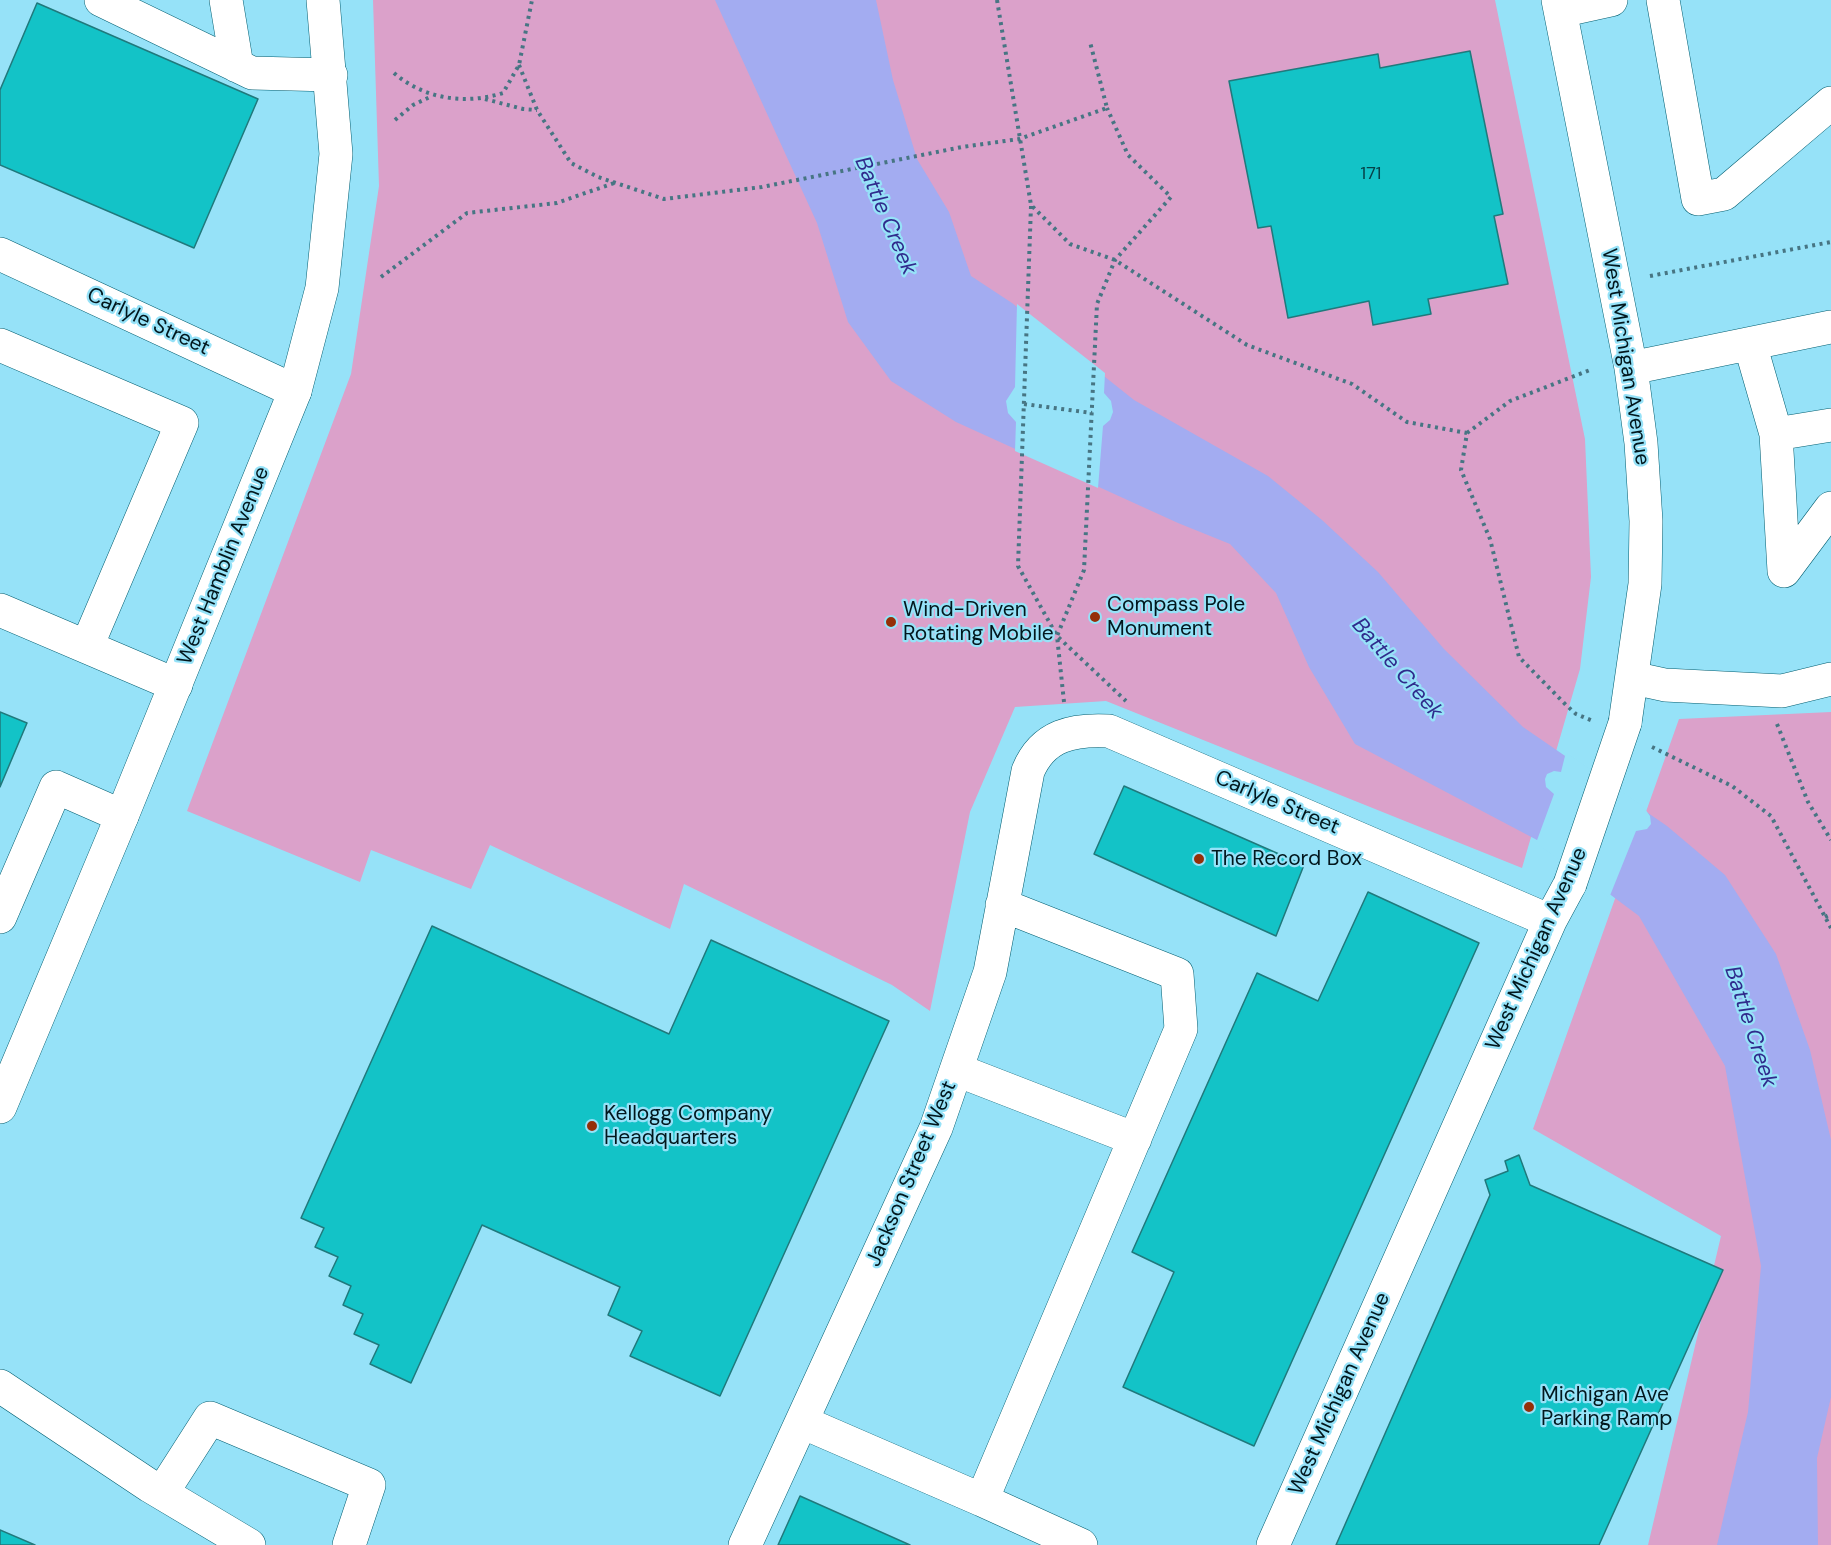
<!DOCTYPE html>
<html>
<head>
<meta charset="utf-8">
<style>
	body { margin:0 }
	canvas { display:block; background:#96e2f8 }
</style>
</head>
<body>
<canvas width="1831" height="1545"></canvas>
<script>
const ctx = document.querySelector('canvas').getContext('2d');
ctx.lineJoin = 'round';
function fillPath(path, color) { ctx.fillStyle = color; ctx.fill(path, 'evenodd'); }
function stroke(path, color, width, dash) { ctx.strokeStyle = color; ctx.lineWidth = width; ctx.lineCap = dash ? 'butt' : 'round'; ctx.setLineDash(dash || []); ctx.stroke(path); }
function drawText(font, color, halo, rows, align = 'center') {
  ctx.font = font + ' "DM Sans",sans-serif'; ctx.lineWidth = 4.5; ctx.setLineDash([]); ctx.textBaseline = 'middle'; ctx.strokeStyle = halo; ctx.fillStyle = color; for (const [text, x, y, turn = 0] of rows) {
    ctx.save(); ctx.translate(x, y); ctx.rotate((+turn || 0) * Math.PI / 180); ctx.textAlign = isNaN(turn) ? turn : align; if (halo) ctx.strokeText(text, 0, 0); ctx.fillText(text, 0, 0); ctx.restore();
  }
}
fillPath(new Path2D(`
	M373 0H1495L1585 439 1591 577 1580 669 1522 868 1106 701 1015 707 970 812 930 1011 892 985 684 884 670 929 490 845 471 889 371 850 360 882 187 811 351 374 379 186Z
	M1831 712V1545H1648L1721 1236 1533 1129 1679 719Z`), '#dba1ca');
fillPath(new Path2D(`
	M715 0H876L893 80 917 159 949 212 971 276 1012 303 1134 400 1268 476 1322 520 1378 572 1444 649 1523 727 1667 826 1725 875 1776 954 1810 1050 1831 1140V1397L1817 1458 1818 1545H1717L1748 1412 1761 1266 1725 1066 1639 916 1537 840 1355 744 1309 667 1276 593 1230 544 1178 523 956 422 891 381 848 322 817 223Z`), '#a3acf1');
fillPath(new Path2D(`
	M1017 304 1105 373 1104 393 1111 401 1113 412 1110 420 1103 426 1098 488 1015 451 1016 422 1008 413 1006 401 1015 387Z
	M1566 752 1643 806 1650 816 1651 824 1647 829 1636 831 1609 898 1536 843 1554 794 1546 787 1545 779 1547 774 1554 771 1561 772Z`), '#96e2f8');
const building = new Path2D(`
	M37 3 258 99 194 248 0 165V90Z
	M1470 51 1503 214 1494 216 1508 284 1428 299 1431 314 1373 325 1369 301 1288 318 1271 226 1258 228 1229 81 1378 54 1380 68Z
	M0 712 27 723 0 787Z
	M1124 786 1304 865 1276 936 1094 854Z
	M1368 892 1479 943 1254 1446 1123 1387 1174 1272 1132 1252 1257 973 1318 1001Z
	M432 926 669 1034 711 940 889 1021 720 1396 630 1356 642 1331 608 1315 620 1287 482 1225 411 1383 370 1364 379 1345 354 1334 363 1314 343 1305 351 1286 329 1276 338 1257 315 1247 324 1228 301 1218Z
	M1519 1155 1530 1185 1723 1270 1599 1545H1336L1490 1195 1485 1180 1508 1171 1505 1161Z
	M800 1496 910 1545H778Z
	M0 1530 35 1545H0Z`);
fillPath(building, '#13c3c7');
stroke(building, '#20797c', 1.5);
const minor = new Path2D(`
	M101 0 252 73 331 75
	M226 0 237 66
	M1558 0 1631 368 1641 443 1646 521 1645 584 1625 723
	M1663 0 1698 199 1724 194 1831 103
	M1561 11 1611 0
	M0 254 295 391
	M1750 344 1776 434 1831 425
	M0 345 182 423 87 646
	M1631 368 1831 327
	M1776 434 1784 571 1831 508
	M0 610 176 685
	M1633 678 1665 685 1782 691 1831 679
	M0 917 56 787 122 816
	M957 1070 1135 1139
	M0 1386 150 1486 249 1545
	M802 1422 982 1500 1181 1029 1177 974 1002 905
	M162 1493 210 1418 369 1485 349 1545
	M982 1500 1081 1545
	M745 1545 936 1128 990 972 1028 771C1043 735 1073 729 1109 731L1550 921
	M1273 1545 1550 921 1570 884`);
const highway = new Path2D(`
	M0 1107 122 816 295 391 322 288 336 154 323 0`);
stroke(minor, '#005e71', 34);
stroke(highway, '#005e71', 34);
stroke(new Path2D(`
	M997 0 1031 205 1070 244 1115 260 1247 345 1352 384 1407 422 1467 433 1461 470 1490 539 1519 657 1566 705 1576 714 1593 721
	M519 65 537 110 571 163 598 177 664 199 762 187 962 147 1019 139 1107 108 1090 42
	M394 73C424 99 465 105 503 93L519 65 532 0
	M485 99 523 109 537 110
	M395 120 413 105 432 96
	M1031 206 1018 566 1057 636 1126 701
	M1650 276 1831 242
	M381 277 467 213 557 203 614 183
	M1024 404 1092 413
	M1467 433 1510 401 1590 370
	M1064 702 1057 636 1084 570 1097 304 1115 260 1171 197 1128 155 1107 108
	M1777 724 1808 802 1831 840
	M1652 747 1732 786 1771 816 1831 928
	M1825 917 1831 914`), '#477583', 4, [3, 4.5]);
stroke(minor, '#fff', 33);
stroke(highway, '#fff', 33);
const minorBridge = new Path2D(`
	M1570 884 1625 723`);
stroke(minorBridge, '#005e71', 34, []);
stroke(minorBridge, '#fff', 33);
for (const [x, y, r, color] of [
	[1095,617,6,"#952f08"],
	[891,622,6,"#952f08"],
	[1199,859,6,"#952f08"],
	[592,1126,6,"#952f08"],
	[1529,1407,6,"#952f08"]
]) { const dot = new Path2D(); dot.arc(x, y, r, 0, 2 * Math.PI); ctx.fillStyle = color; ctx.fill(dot); stroke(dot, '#96e2f8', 2); }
drawText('18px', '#064248', null, [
	["171",1371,174]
]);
drawText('21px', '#02171d', '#96e2f8', [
	["Carlyle Street",148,322,25],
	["West Michigan Avenue",1625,357,81],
	["West Hamblin Avenue",224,566,-68],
	["Carlyle Street",1277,803,23],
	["West Michigan Avenue",1537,949,-66],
	["Jackson Street West",912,1174,-67],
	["West Michigan Avenue",1340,1394,-66]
]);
drawText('21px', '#02171d', '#96e2f8', [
	["Compass Pole",1107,605],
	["Monument",1107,629],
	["Wind-Driven",903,610],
	["Rotating Mobile",903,634],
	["The Record Box",1211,859],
	["Kellogg Company",604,1114],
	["Headquarters",604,1138],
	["Michigan Ave",1541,1395],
	["Parking Ramp",1541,1419]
], 'left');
drawText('italic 22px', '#302b8c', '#96e2f8', [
	["Battle Creek",885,216,67],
	["Battle Creek",1397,669,49],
	["Battle Creek",1750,1027,72]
]);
</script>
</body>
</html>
